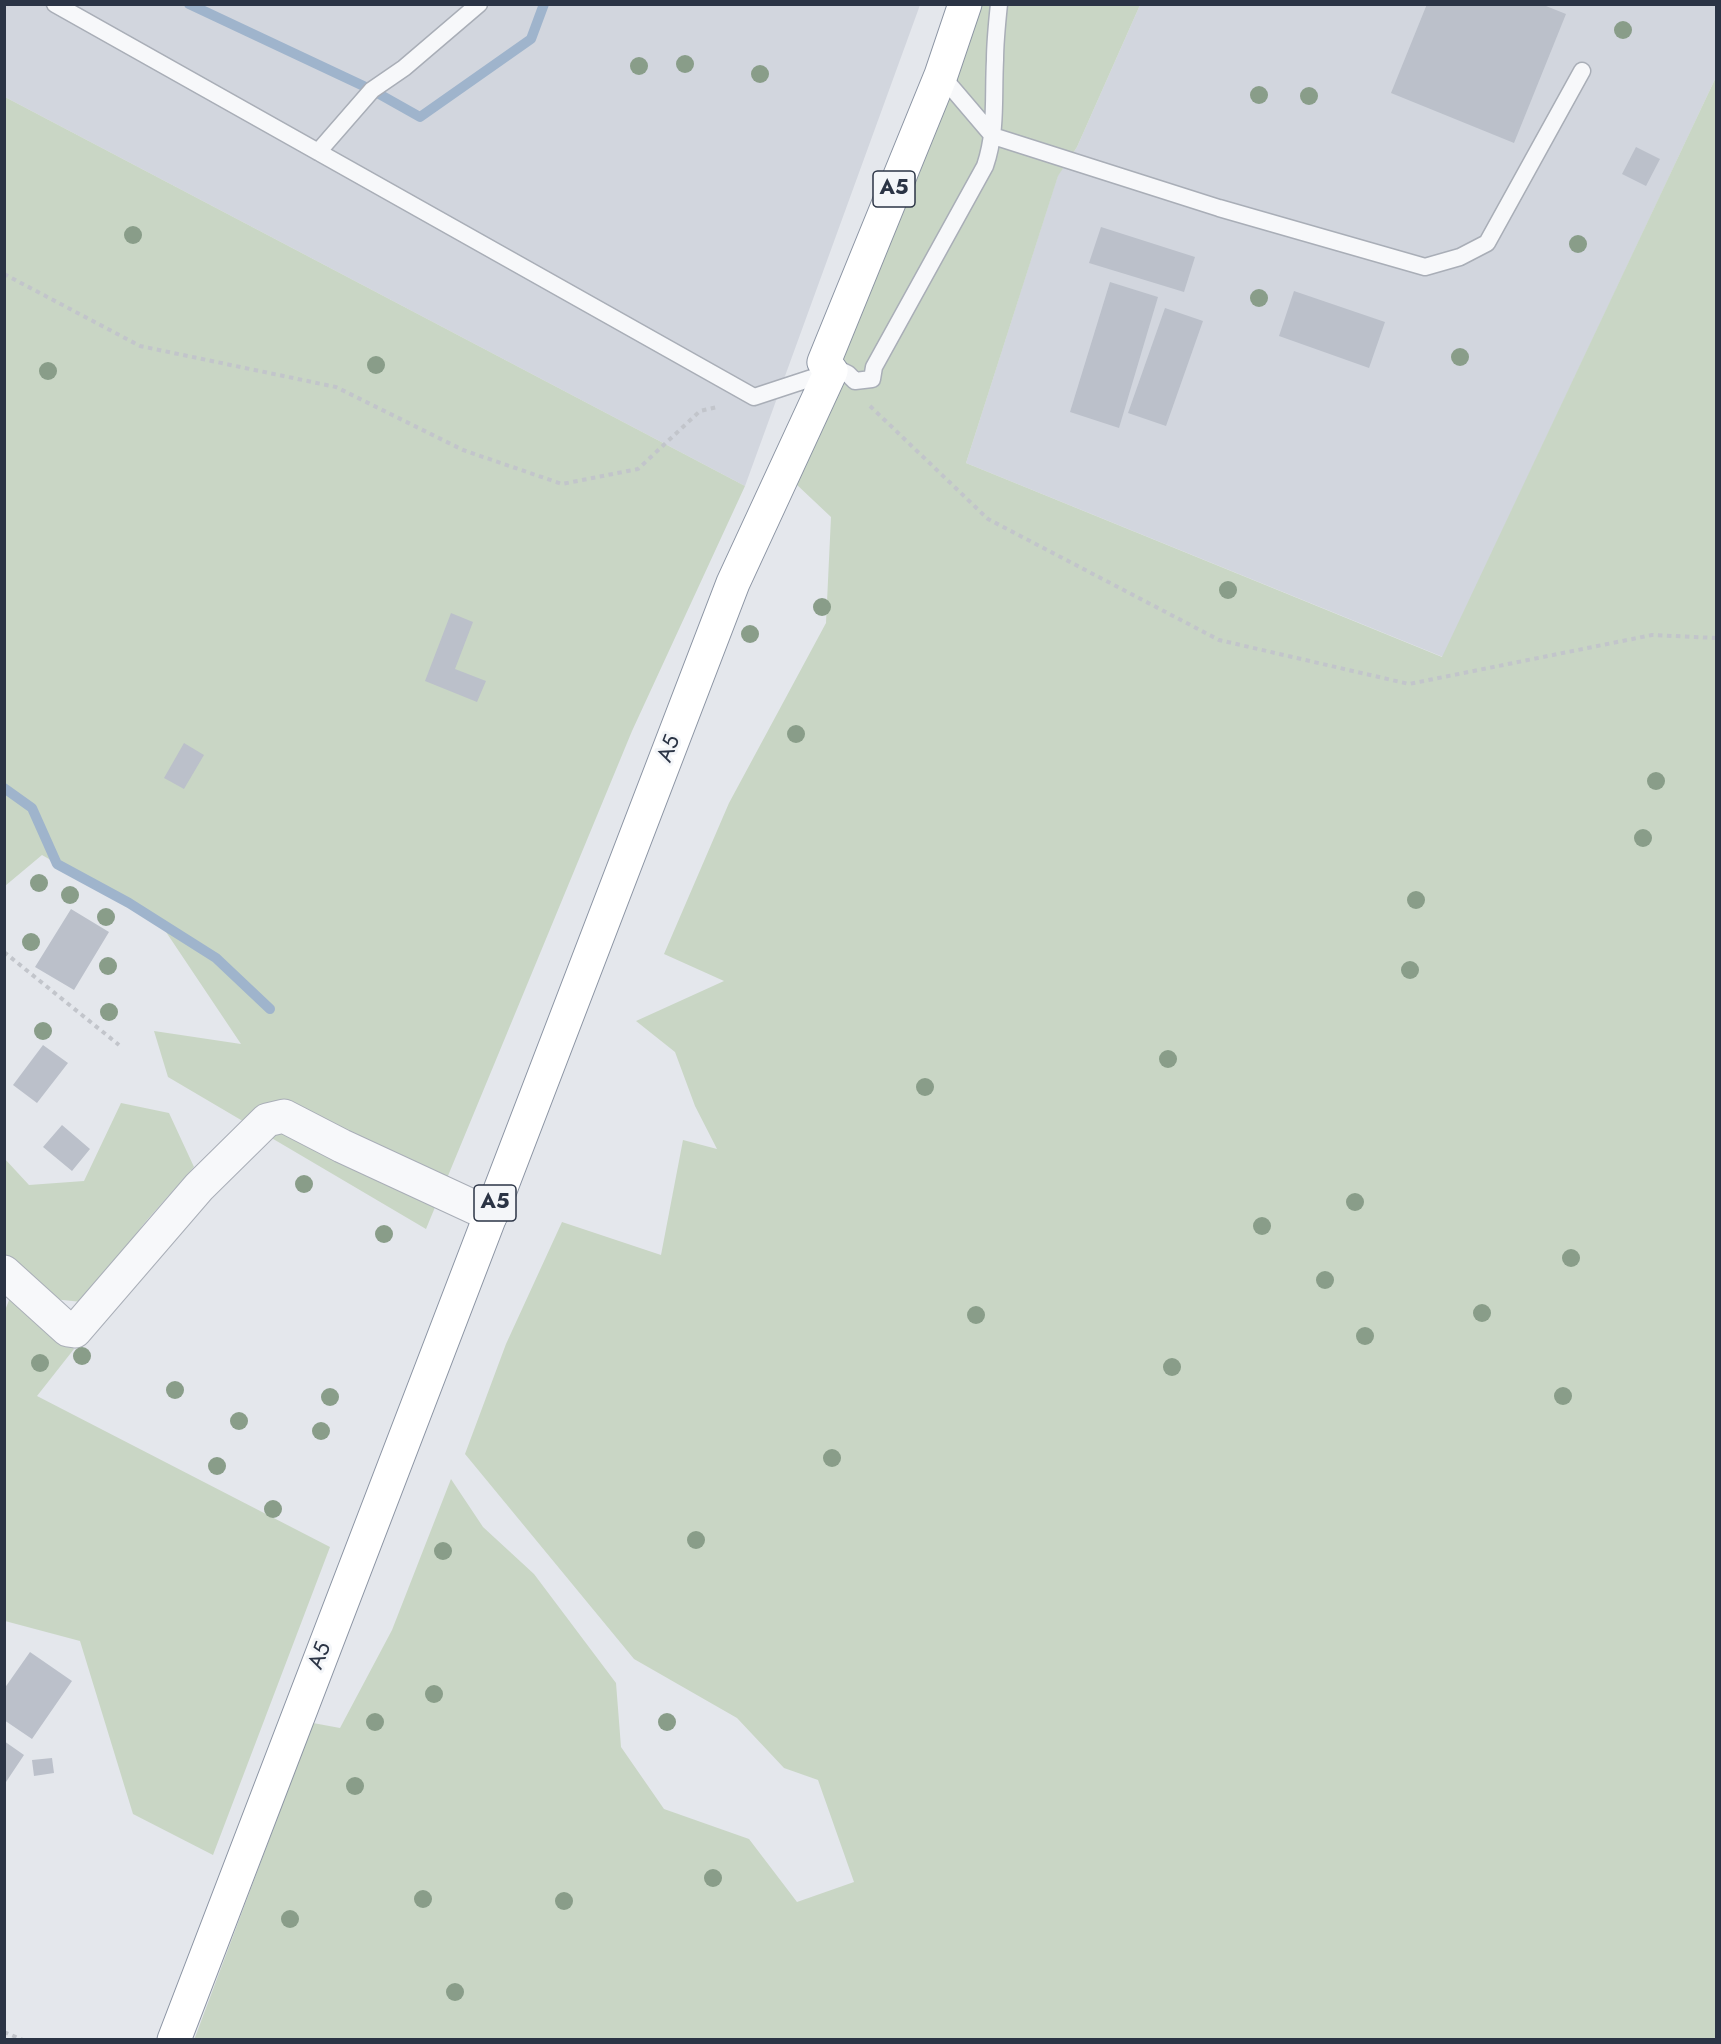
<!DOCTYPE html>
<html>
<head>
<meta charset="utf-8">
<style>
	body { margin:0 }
	#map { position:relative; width:1721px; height:2044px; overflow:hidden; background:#e4e7ec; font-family:Jost,sans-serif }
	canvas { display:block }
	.frame { position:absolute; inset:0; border:6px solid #2b3445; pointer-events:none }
</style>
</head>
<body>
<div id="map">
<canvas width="1721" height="2044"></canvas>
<div class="frame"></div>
</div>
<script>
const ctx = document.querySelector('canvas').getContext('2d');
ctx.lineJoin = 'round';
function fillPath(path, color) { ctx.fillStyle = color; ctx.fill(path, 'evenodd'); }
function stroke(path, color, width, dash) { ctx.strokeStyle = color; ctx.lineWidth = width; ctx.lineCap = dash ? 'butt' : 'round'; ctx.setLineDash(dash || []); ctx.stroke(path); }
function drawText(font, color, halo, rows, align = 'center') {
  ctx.font = font + ' Jost,sans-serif'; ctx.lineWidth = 6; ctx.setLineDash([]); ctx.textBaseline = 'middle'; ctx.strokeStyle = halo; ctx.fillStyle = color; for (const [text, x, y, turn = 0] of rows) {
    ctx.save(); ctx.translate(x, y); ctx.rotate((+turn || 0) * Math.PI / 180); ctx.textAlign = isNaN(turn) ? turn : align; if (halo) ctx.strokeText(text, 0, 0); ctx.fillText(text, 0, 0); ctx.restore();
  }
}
fillPath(new Path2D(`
	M4 5H920L745 486 5 97Z
	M1140 5H1716V77L1443 657 966 463 1058 175 1077 147Z`), '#d2d6de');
fillPath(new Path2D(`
	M970 5H1140L1077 147 1058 176 966 463 1442 657 1716 77V2039L194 2040 313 1723 340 1728 392 1630 451 1479 483 1527 534 1574 616 1683 621 1747 664 1809 749 1839 797 1902 854 1882 818 1780 784 1768 737 1718 634 1659 465 1454 506 1344 562 1222 661 1255 683 1140 717 1149 695 1106 675 1052 636 1021 724 981 664 954 729 803 826 623 831 517 778 467Z
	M5 97 745 486 632 731 426 1229 168 1077 154 1031 241 1044 160 923 42 855 5 886Z
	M121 1103 169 1113 194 1167 147 1220 82 1302 43 1298 5 1260 4 1158 29 1185 84 1181Z
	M13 1290 74 1349 37 1396 330 1547 213 1855 133 1814 80 1641 5 1621 4 1313Z`), '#c9d6c5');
stroke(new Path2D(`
	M189 4 372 90 420 117 531 39 544 4
	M4 788 32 808 57 864 129 903 216 958 270 1009`), '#9fb4cc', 10);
fillPath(new Path2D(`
	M1427 4H1541L1566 14 1514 143 1391 93Z
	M1636 147 1660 159 1646 186 1622 174Z
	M1101 227 1195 257 1184 292 1089 263Z
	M1110 282 1158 297 1119 428 1070 412Z
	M1294 291 1385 322 1369 368 1279 336Z
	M1165 308 1203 321 1166 426 1128 413Z
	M451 613 473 622 455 669 486 681 477 702 425 681Z
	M184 743 204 755 184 789 164 778Z
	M71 909 109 932 74 990 35 967Z
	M43 1045 68 1063 37 1103 13 1085Z
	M62 1125 90 1149 72 1171 43 1147Z
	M30 1652 72 1681 32 1739 4 1720V1689Z
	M4 1741 24 1755 4 1785Z
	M52 1758 54 1773 34 1776 32 1760Z`), '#bbc0ca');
const lane = new Path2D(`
	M55 4 754 397 830 372
	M941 75 993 136 1219 208 1425 267 1460 257 1487 243 1582 71
	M318 152 372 90 404 68 479 4
	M834 360 836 368 848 374 855 381 872 379 874 367 985 166C997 131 993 97 995 60 995 42 997 23 999 4`);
const street = new Path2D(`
	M4 1272 68 1330 75 1331 199 1187 267 1120 284 1116 342 1146 491 1215`);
const highway = new Path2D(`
	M174 2040 733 583 831 371 824 362 941 75 965 4`);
stroke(lane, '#a9aeb7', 19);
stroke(street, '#a9aeb7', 35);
stroke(highway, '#8b94a3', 35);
stroke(new Path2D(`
	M4 274 140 346 336 387 463 450 562 484 638 469 700 411 717 407
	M870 406 988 519 1219 640 1409 684 1652 635 1716 638
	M4 952 119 1045
	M4 2032 23 2040`), '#c2c5cb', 4, [4.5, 4.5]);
stroke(lane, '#f7f8fa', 16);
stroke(street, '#f7f8fa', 33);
stroke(highway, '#fff', 33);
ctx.fillStyle = '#899d89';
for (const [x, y] of [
	[1623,30],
	[685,64],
	[639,66],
	[760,74],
	[1259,95],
	[1309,96],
	[133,235],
	[1578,244],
	[1259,298],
	[1460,357],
	[376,365],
	[48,371],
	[1228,590],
	[822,607],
	[750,634],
	[796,734],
	[1656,781],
	[1643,838],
	[39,883],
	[70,895],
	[1416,900],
	[106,917],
	[31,942],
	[108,966],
	[1410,970],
	[109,1012],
	[43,1031],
	[1168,1059],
	[925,1087],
	[304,1184],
	[1355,1202],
	[1262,1226],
	[384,1234],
	[1571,1258],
	[1325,1280],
	[1482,1313],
	[976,1315],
	[1365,1336],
	[82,1356],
	[40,1363],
	[1172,1367],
	[175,1390],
	[1563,1396],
	[330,1397],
	[239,1421],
	[321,1431],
	[832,1458],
	[217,1466],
	[273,1509],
	[696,1540],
	[443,1551],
	[434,1694],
	[375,1722],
	[667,1722],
	[355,1786],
	[713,1878],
	[423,1899],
	[564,1901],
	[290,1919],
	[455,1992]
]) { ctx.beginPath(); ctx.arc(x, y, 9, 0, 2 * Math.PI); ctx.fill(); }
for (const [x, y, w] of [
	[894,189,42],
	[495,1203,42]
]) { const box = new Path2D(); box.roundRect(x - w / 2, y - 18, w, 36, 4.5); ctx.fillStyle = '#f4f6f9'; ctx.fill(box); stroke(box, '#2b3445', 1.5); }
drawText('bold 21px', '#2b3445', null, [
	["A5",894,189],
	["A5",495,1203]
]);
drawText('22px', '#2b3445', '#f4f6f9', [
	["A5",670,749,-69],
	["A5",321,1656,-69]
]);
</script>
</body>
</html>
